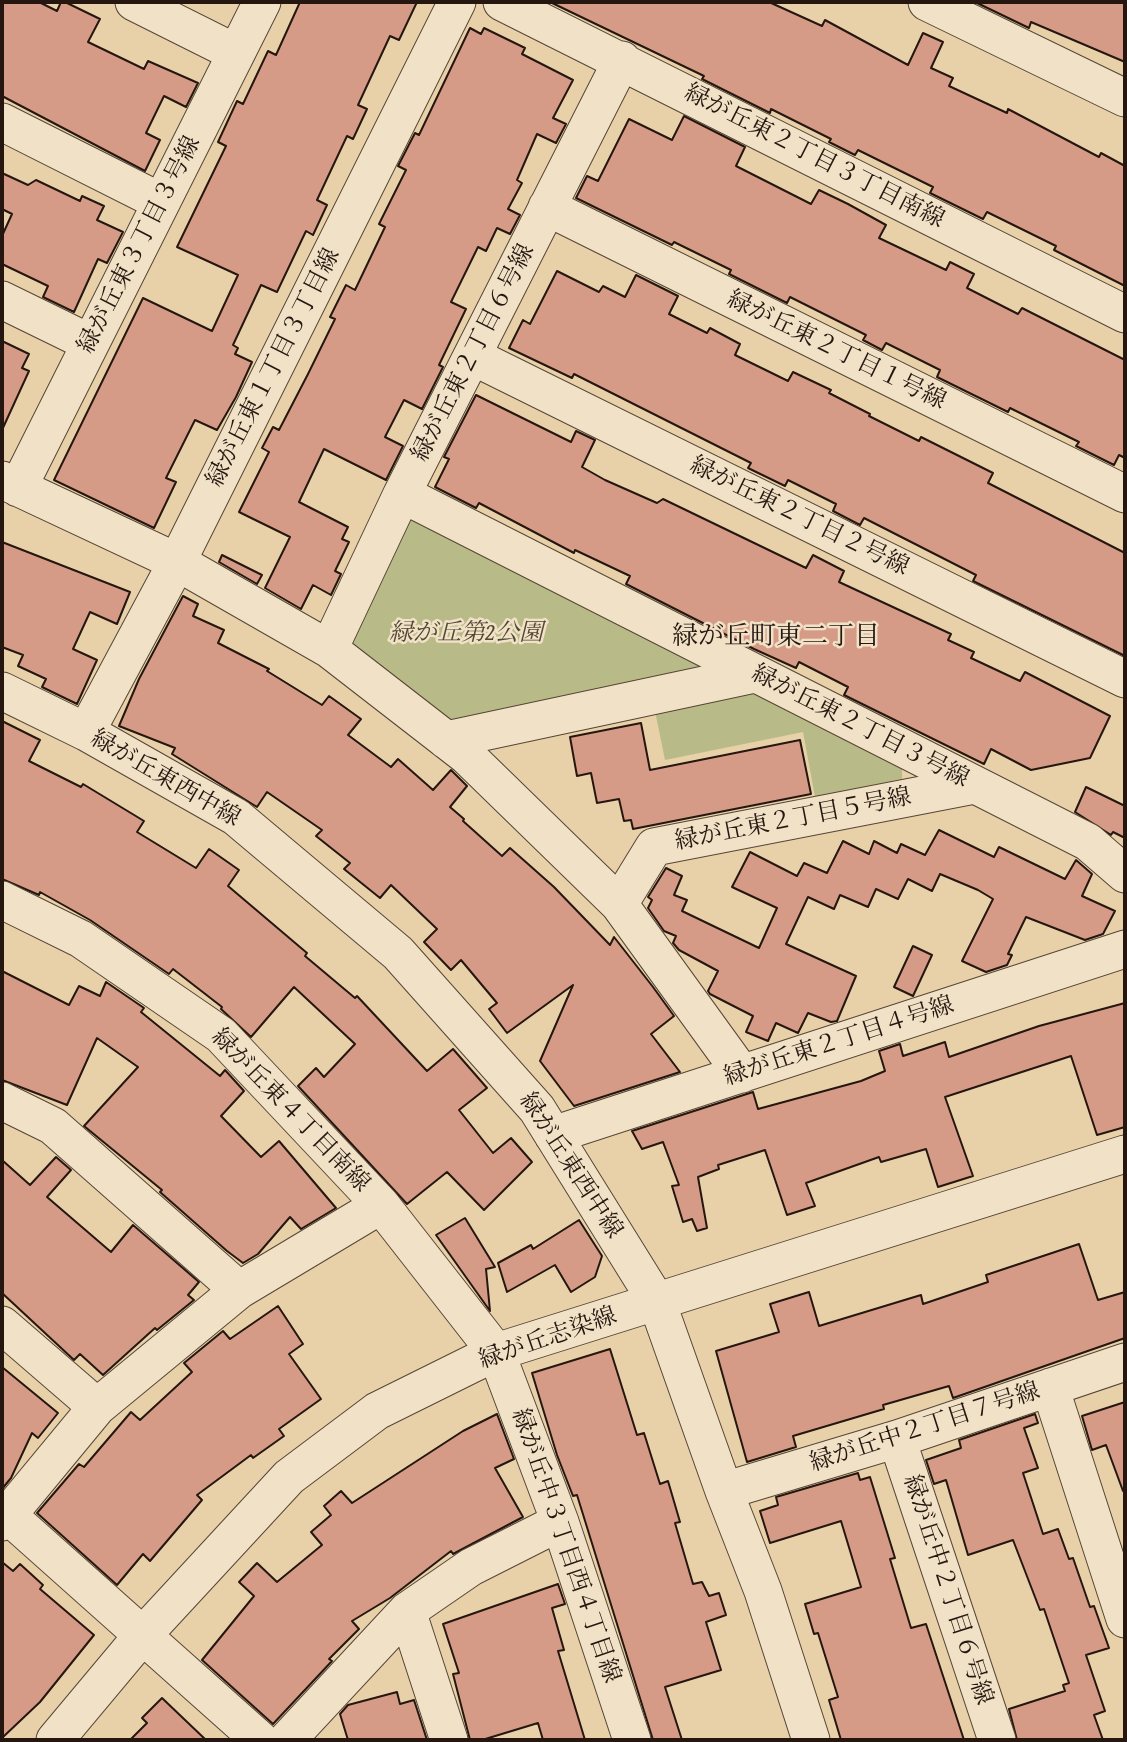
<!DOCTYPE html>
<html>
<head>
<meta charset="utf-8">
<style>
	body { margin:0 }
	#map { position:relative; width:1127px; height:1742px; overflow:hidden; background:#e8d1a9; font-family:"Gentium Book Plus",serif }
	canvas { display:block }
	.frame { position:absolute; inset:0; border:4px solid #251710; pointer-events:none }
</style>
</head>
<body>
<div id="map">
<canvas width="1127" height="1742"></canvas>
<div class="frame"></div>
</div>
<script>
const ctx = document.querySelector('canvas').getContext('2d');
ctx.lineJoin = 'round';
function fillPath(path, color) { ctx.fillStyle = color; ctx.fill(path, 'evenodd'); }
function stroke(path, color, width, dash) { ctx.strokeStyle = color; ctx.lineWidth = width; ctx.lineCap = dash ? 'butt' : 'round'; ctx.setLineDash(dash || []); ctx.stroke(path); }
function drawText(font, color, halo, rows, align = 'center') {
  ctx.font = font + ' "Gentium Book Plus","Noto Serif JP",serif'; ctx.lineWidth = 5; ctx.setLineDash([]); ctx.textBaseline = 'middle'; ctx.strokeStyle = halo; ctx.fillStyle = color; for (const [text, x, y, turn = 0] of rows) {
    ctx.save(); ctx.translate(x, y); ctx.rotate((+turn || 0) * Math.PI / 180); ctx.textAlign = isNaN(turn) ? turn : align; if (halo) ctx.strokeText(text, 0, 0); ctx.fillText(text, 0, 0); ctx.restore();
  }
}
fillPath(new Path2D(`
	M402 494 755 674 446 740 329 649Z
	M754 690 902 764V779L815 797 803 732 665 760 655 711Z`), '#b8bb87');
const building = new Path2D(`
	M2 2H39L57 11 61 2H65L100 19 88 42 144 69 148 61 198 83 186 107 164 96 146 133 160 140 145 171 2 96Z
	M300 2H417L399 40 390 36 358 105 367 109 353 139 347 136 317 200 327 205 313 235 306 231 277 292 261 285 233 345 238 348 235 354 252 362 236 397 217 430 195 420 166 478 176 482 154 528 54 480 143 298 212 331 238 275 177 247 226 146 218 142 237 101 243 104 268 51 276 55Z
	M550 2H769L822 26 825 20 908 65 923 33 943 42 931 68 953 78 949 86 1007 113 1008 109 1099 157 1101 153 1125 166V286L1054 250 1056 246 987 212 983 219 930 193 933 187 858 150 855 155 829 142 831 139 771 109 770 113 702 79 704 76Z
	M975 2H1125V62L1031 22 1029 28Z
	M470 28 481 34 484 28 525 48 522 54 573 80 553 118 566 124 556 143 537 134 517 180 522 183 508 209 520 215 510 234 497 228 486 251 478 247 451 302 466 309 439 365 443 367 422 409 404 400 385 437 403 446 386 480 324 449 299 502 348 527 342 539 349 542 335 571 341 574 331 595 313 585 301 609 265 588 290 537 239 512 269 452 262 448 273 427 279 430 308 374 335 319 330 317 346 285 355 290 385 227 379 224 406 170 398 166 415 133 419 135Z
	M684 116 745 147 736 166 811 204 819 190 848 204 886 225 879 238 946 270 950 262 974 274 967 288 1018 314 1022 308 1125 360V458L1119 455 1114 465 1076 446 1079 442 1010 408 1008 412 937 377 940 370 886 343 882 350 863 340 866 335 790 297 787 303 729 274 731 270 674 242 672 245 576 198 587 176 598 181 629 119 672 140Z
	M2 173 28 185 36 180 80 201 82 196 104 206 97 220 123 232 107 263 98 259 74 312 43 297 48 286 2 264V236L12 214 2 209Z
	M557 271 599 292 603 286 625 297 636 275 678 296 669 314 707 333 710 328 740 344 735 355 788 381 793 372 831 390 829 393 870 414 869 416 919 441 921 437 993 473 988 483 1125 553V656L973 581 976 575 864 518 860 525 833 511 836 504 788 480 785 486 748 468 751 463 574 374 572 378 509 348 523 320 530 324Z
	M2 341 29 354 22 368 29 371 2 430Z
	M476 395 571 442 576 431 595 440 582 467 605 480 657 503 663 499 806 568 813 555 844 571 839 582 951 634 948 640 974 652 971 658 1020 681 1025 672 1110 716 1090 758 1031 770 991 749 984 764 844 695 848 687 799 662 796 668 754 649 626 584 630 576 575 550 574 553 479 503 476 508 435 487 449 459 444 457Z
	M2 542 130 592 117 624 90 612 73 649 97 660 77 704 42 687 46 679 18 666 23 655 2 647Z
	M222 555 262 575 257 584 219 562Z
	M183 596 198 604 193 616 224 630 218 643 269 669 267 671 322 705 329 696 361 719 348 735 391 767 398 759 433 790 451 770 467 786 450 807 464 819 463 821 502 856 510 848 554 887 610 945 614 937 653 987 674 1016 651 1034 680 1072 574 1106 540 1061 573 985 507 1033 489 1009 497 1003 461 960 451 970 424 942 437 929 391 885 380 898 344 869 350 863 316 836 322 830 267 792 257 807 172 754 175 748 119 726 139 679Z
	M2 721 40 740 29 761 81 787 83 784 144 821 137 832 196 868 209 849 239 870 228 886 307 953 305 956 355 998 357 996 427 1071 453 1049 487 1088 459 1110 493 1153 511 1138 532 1162 484 1210 447 1172 407 1204 298 1086 316 1068 324 1077 355 1044 294 987 251 1037 221 1009 222 1007 173 969 169 974 90 920 40 892 39 895 2 879Z
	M641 723 650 770 800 740 811 794 633 829 631 820 624 821 619 799 597 803 591 773 577 776 570 737Z
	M1086 787 1125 806V838L1113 832 1111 835 1075 812Z
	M939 830 994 857 999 847 1065 879 1076 860 1092 874 1082 896 1115 911 1103 934 1085 940 1026 917 1008 954 1012 955 1007 965 986 972 962 961 993 899 978 890 940 874 932 891 908 879 898 899 876 889 868 907 840 895 834 909 808 897 786 944 856 976 837 1021 831 1022 808 1013 798 1033 776 1023 768 1041 746 1032 753 1016 710 994 708 991 718 971 679 950 673 943 676 936 664 931 648 908 652 900 648 897 666 868 682 876 674 895 687 900 682 911 759 948 777 908 732 887 750 852 797 876 804 863 827 873 843 841 869 854 874 841 897 853 901 844 925 855Z
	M913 946 932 955 913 996 894 987Z
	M2 971 69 1005 79 986 100 996 106 982 144 1008 141 1012 220 1076 225 1070 244 1091 221 1116 261 1157 279 1141 336 1208 301 1229 290 1217 258 1254 243 1263 227 1251 160 1192 162 1190 84 1126 138 1067 97 1038 67 1105 2 1080Z
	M1125 1003V1127L1097 1135 1071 1056 945 1097 973 1176 938 1187 926 1149 881 1162 879 1157 806 1183 815 1206 787 1215 765 1150 718 1165 719 1169 698 1177 707 1228 697 1231 692 1219 683 1222 672 1186 679 1185 663 1142 642 1149 632 1131 753 1092 758 1109 861 1081 885 1071 879 1051 900 1044 903 1056 945 1042 949 1057 1039 1026Z
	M56 1157 71 1170 47 1197 111 1252 133 1225 199 1282 188 1295 194 1300 157 1330 155 1328 103 1375 80 1354 74 1360 2 1293V1160L30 1185Z
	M465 1218 495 1267 486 1269 490 1311 436 1235Z
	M579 1220 602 1256 595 1277 571 1292 555 1265 507 1292 498 1263 531 1245 533 1249Z
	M1079 1244 1098 1300 1125 1292V1338L953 1398 949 1386 883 1405 884 1409 793 1436 796 1447 747 1462 716 1351 779 1332 770 1304 809 1292 819 1326 921 1295 923 1304 988 1282 986 1275Z
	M278 1306 303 1344 289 1354 321 1399 279 1429 284 1436 253 1458 251 1455 197 1495 202 1500 150 1561 143 1554 117 1585 37 1513 79 1464 84 1467 131 1412 140 1420 192 1372 184 1363 223 1331 230 1339Z
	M610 1349 637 1435 644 1433 660 1484 668 1481 680 1522 675 1523 693 1584 702 1582 709 1596 719 1593 726 1615 706 1622 721 1670 665 1687 682 1740H653L577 1495 573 1496 557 1455 532 1373Z
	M2 1367 58 1413 38 1438 32 1433 11 1478 2 1489Z
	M1125 1402V1491H1123L1106 1445 1092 1450 1082 1416Z
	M497 1414 514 1459 495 1468 523 1517 453 1554 451 1551 390 1598 352 1621 359 1629 329 1659 332 1661 273 1724 202 1660 254 1596 239 1582 257 1563 277 1582 322 1545 311 1532 331 1515 324 1506 341 1491 352 1503 463 1431Z
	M1035 1414 1038 1423 1024 1428 1038 1468 1023 1473 1043 1534 1058 1529 1069 1559 1073 1558 1090 1607 1094 1606 1109 1648 1086 1655 1105 1711 1094 1715 1103 1740H1017L1009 1709 1065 1691 1063 1685 1069 1683 1044 1609 1040 1610 1013 1540 968 1555 946 1480 934 1484 926 1460 961 1448 959 1440Z
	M858 1473 860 1480 870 1477 895 1558 890 1559 911 1628 926 1624 964 1740H841L829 1700 838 1697 818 1633 814 1634 805 1604 861 1587 841 1521 770 1543 760 1511 778 1505 776 1497Z
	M2 1562 13 1571 20 1564 43 1585 40 1589 94 1635 40 1702 2 1738Z
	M558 1584 565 1604 552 1608 564 1650 558 1651 585 1740H543L538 1723 482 1740H470L453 1674 459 1673 443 1624Z
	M397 1692 400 1704 414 1700 427 1740H348L340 1714 348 1705Z
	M162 1698 206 1740H130L147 1723 142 1718Z`);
fillPath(building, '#d69b86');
stroke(building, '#251710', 2);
const minor = new Path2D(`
	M134 2 236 53
	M502 2 1125 314
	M927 2 1125 98
	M2 122 161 202
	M547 207 1125 494
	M2 300 90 343
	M472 356 1125 679
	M2 480 177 562 329 649 467 756 619 904 742 1074
	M18 488 262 2
	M402 494 1088 842 1125 874
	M329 649 402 494 622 60
	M2 691 86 732 236 817 398 953 537 1109 657 1302 724 1491 763 1591 811 1740
	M86 732 177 562 457 2
	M446 740 755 674
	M2 900 81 939 221 1035 381 1205 496 1352 560 1522 632 1740
	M619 904 654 847 974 785
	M2 1101 53 1126 239 1290
	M553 1135 1125 949
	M2 1325 97 1407
	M1050 1387 1125 1619
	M897 1439 997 1740
	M724 1491 897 1439 1125 1362
	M2 1510 260 1740
	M2 1522 97 1407 239 1290 381 1205
	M407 1611 449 1740
	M55 1740 142 1636 289 1477 377 1411 496 1352 1125 1154
	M287 1740 407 1611 471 1567 560 1522`);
stroke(minor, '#564636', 39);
stroke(minor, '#f0e1c7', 37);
drawText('24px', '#251710', '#f0e1c7', [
	["緑が丘東２丁目３丁目南線",814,157,27],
	["緑が丘東３丁目３号線",140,245,-63],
	["緑が丘東２丁目１号線",836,351,26],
	["緑が丘東２丁目６号線",474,353,-63],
	["緑が丘東１丁目３丁目線",274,368,-63],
	["緑が丘東２丁目２号線",799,517,26],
	["緑が丘東２丁目３号線",860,727,27],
	["緑が丘東西中線",165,779,30],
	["緑が丘東２丁目５号線",793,820,-11],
	["緑が丘東２丁目４号線",839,1042,-18],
	["緑が丘東４丁目南線",290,1111,46],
	["緑が丘東西中線",570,1166,57],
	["緑が丘志染線",548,1339,-19],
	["緑が丘中２丁目７号線",925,1428,-18],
	["緑が丘中３丁目西４丁目線",565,1546,71],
	["緑が丘中２丁目６号線",947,1590,72]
]);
drawText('italic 24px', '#514834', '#f0e1c7', [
	["緑が丘第2公園",466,634]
]);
drawText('26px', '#251710', '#f0e1c7', [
	["緑が丘町東二丁目",776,637]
]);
</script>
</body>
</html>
